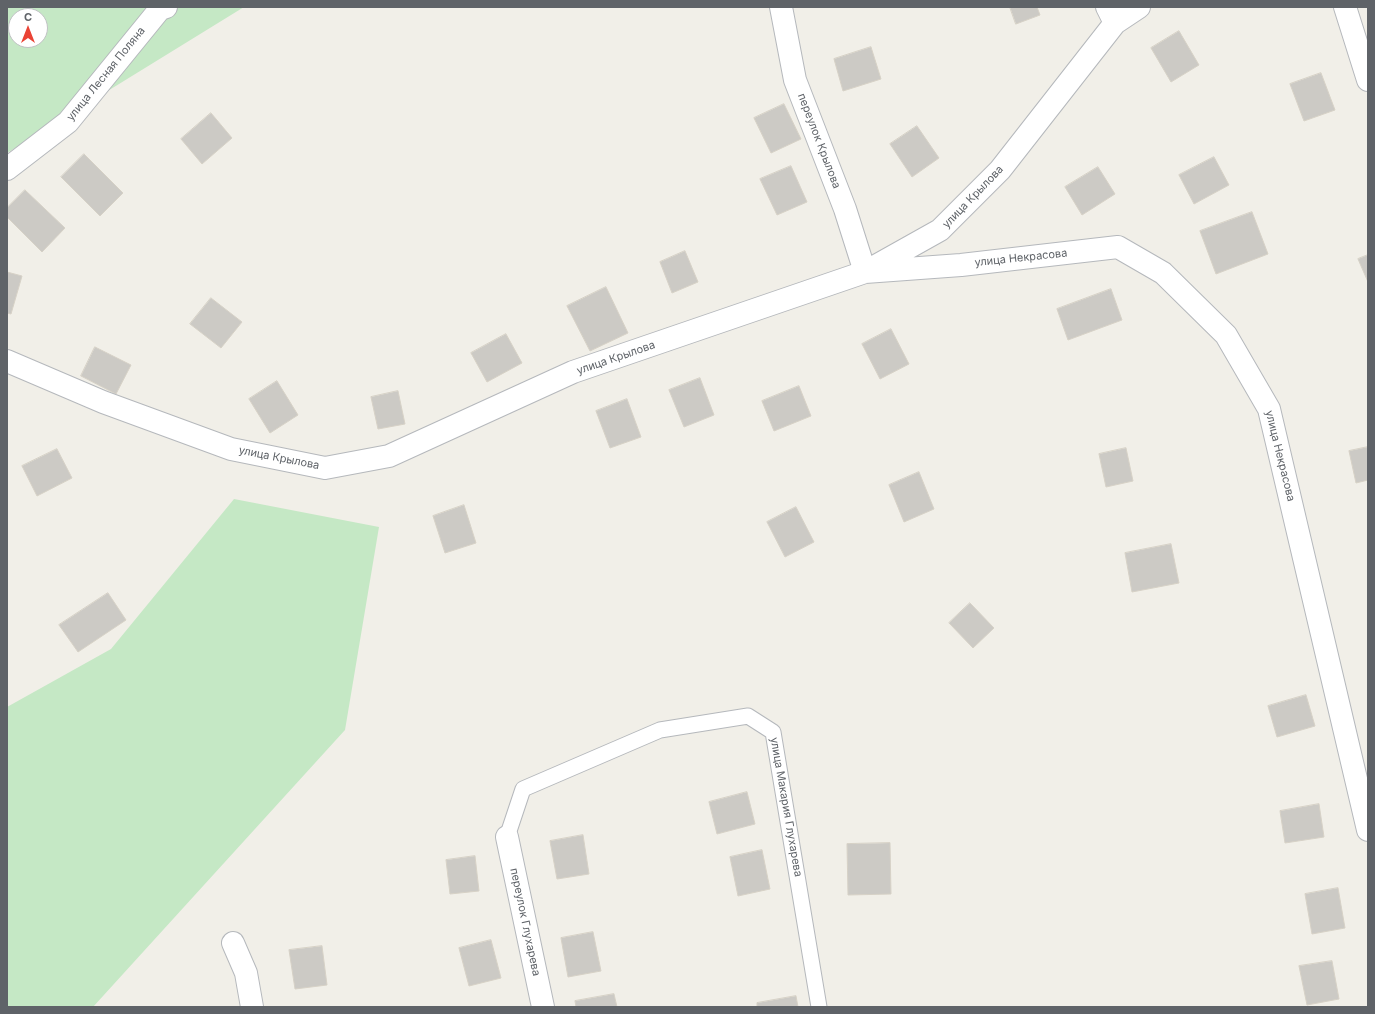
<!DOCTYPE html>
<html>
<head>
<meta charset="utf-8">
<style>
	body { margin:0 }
	#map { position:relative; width:1375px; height:1014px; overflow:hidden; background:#f1efe8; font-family:Inter,sans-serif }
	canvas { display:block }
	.frame { position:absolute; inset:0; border:8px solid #5f6368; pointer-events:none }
	.north { position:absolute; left:8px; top:8px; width:40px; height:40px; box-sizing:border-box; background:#fff; border:1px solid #bfc1c3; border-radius:50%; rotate:0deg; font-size:11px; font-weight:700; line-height:16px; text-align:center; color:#5f6368 }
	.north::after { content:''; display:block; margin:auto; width:14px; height:18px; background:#ea4335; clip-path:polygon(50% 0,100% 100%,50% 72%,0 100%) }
</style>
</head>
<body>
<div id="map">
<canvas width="1375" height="1014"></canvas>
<div class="frame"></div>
<div class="north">С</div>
</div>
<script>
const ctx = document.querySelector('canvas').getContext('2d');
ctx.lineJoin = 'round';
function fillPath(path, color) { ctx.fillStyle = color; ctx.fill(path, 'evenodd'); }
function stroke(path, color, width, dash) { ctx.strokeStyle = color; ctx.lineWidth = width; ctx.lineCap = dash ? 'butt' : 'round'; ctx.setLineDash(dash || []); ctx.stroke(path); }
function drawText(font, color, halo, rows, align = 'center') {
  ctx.font = font + ' Inter,sans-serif'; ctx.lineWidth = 3; ctx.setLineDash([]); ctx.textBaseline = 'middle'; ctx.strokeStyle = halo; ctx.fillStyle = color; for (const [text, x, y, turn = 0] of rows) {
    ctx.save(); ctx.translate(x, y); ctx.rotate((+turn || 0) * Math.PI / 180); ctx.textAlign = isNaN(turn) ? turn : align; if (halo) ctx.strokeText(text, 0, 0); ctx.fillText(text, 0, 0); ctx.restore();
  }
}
fillPath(new Path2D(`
	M7 7H244L7 153ZM16 16H40V40H16Z
	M234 499 379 527 345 730 93 1007H7V707L111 649Z`), '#c5e8c5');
const building = new Path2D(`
	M1010 7H1037L1040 15 1016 24Z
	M1179 31 1199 65 1171 82 1151 48Z
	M871 47 881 79 843 91 834 59Z
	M1321 73 1335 110 1304 121 1290 84Z
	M784 104 801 139 771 153 754 118Z
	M211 113 232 138 202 164 181 139Z
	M917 126 939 158 912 177 890 144Z
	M84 154 123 193 100 216 61 177Z
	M1214 157 1229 185 1194 204 1179 175Z
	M791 166 807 202 777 215 760 179Z
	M1098 167 1115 194 1082 215 1065 187Z
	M25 190 65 228 42 252 7 217V208Z
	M1252 212 1268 254 1216 274 1200 231Z
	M685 251 698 282 672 293 660 262Z
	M1368 255V282L1358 259Z
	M7 272 22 276 11 314 7 313Z
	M606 287 628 333 590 351 567 306Z
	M1111 289 1122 320 1068 340 1057 309Z
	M211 298 242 322 221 348 190 324Z
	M891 329 909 364 880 379 862 344Z
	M506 334 522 363 487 382 471 353Z
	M95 347 131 365 116 394 81 376Z
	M700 378 714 415 684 427 669 390Z
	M277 381 298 415 270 433 249 399Z
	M799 386 811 416 774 431 762 401Z
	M398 391 405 424 378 429 371 397Z
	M627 399 641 437 610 448 596 411Z
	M1368 447V480L1356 483 1349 451Z
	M1126 448 1133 481 1106 487 1099 454Z
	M57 449 72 478 37 496 22 466Z
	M919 472 934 509 904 522 889 485Z
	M464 505 476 543 445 553 433 516Z
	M796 507 814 542 785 557 767 522Z
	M1171 544 1179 583 1132 592 1125 553Z
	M108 593 126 620 78 652 59 625Z
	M970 603 994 628 973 648 949 623Z
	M1306 695 1315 726 1277 737 1268 706Z
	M747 792 755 824 717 834 709 802Z
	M1319 804 1324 837 1285 843 1280 811Z
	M583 835 589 874 557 879 550 841Z
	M890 843 891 894 848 895 847 844Z
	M762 850 770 889 738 896 730 857Z
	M475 856 479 891 450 894 446 860Z
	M1338 888 1345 928 1312 934 1305 894Z
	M593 932 601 971 568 977 561 938Z
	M491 940 501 978 469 986 459 948Z
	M322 946 327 985 295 989 289 950Z
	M1332 961 1339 999 1307 1005 1299 966Z
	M614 994 617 1007H576L575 1001Z
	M796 996 798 1007H757V1003Z`);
fillPath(building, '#cccac5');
stroke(building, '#d6d1c6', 1);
const service = new Path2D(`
	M507 837 523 789 660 730 748 716 773 732 819 1007`);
const minor = new Path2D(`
	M781 7 795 80 845 209 865 272 961 265 1118 247 1163 273 1226 335 1269 409 1368 830
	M1107 7 1115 23
	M1345 7 1368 80
	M7 169 68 122 160 9 166 7
	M7 361 103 402 231 449 325 468 389 456 573 372 865 272 940 230 1000 170 1115 23 1139 7
	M507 837 543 1007
	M233 943 246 973 252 1007`);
stroke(service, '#b5b8bc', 17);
stroke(minor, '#b5b8bc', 24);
stroke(service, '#fff', 15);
stroke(minor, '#fff', 22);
drawText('11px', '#5f6368', '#fff', [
	["улица Лесная Поляна",106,74,-51],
	["переулок Крылова",819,141,69],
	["улица Крылова",973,197,-46],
	["улица Некрасова",1021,258,-6],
	["улица Крылова",616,358,-19],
	["улица Некрасова",1280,456,76],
	["улица Крылова",279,458,11],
	["улица Макария Глухарева",786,807,80],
	["переулок Глухарева",525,922,78]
]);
</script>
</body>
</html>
